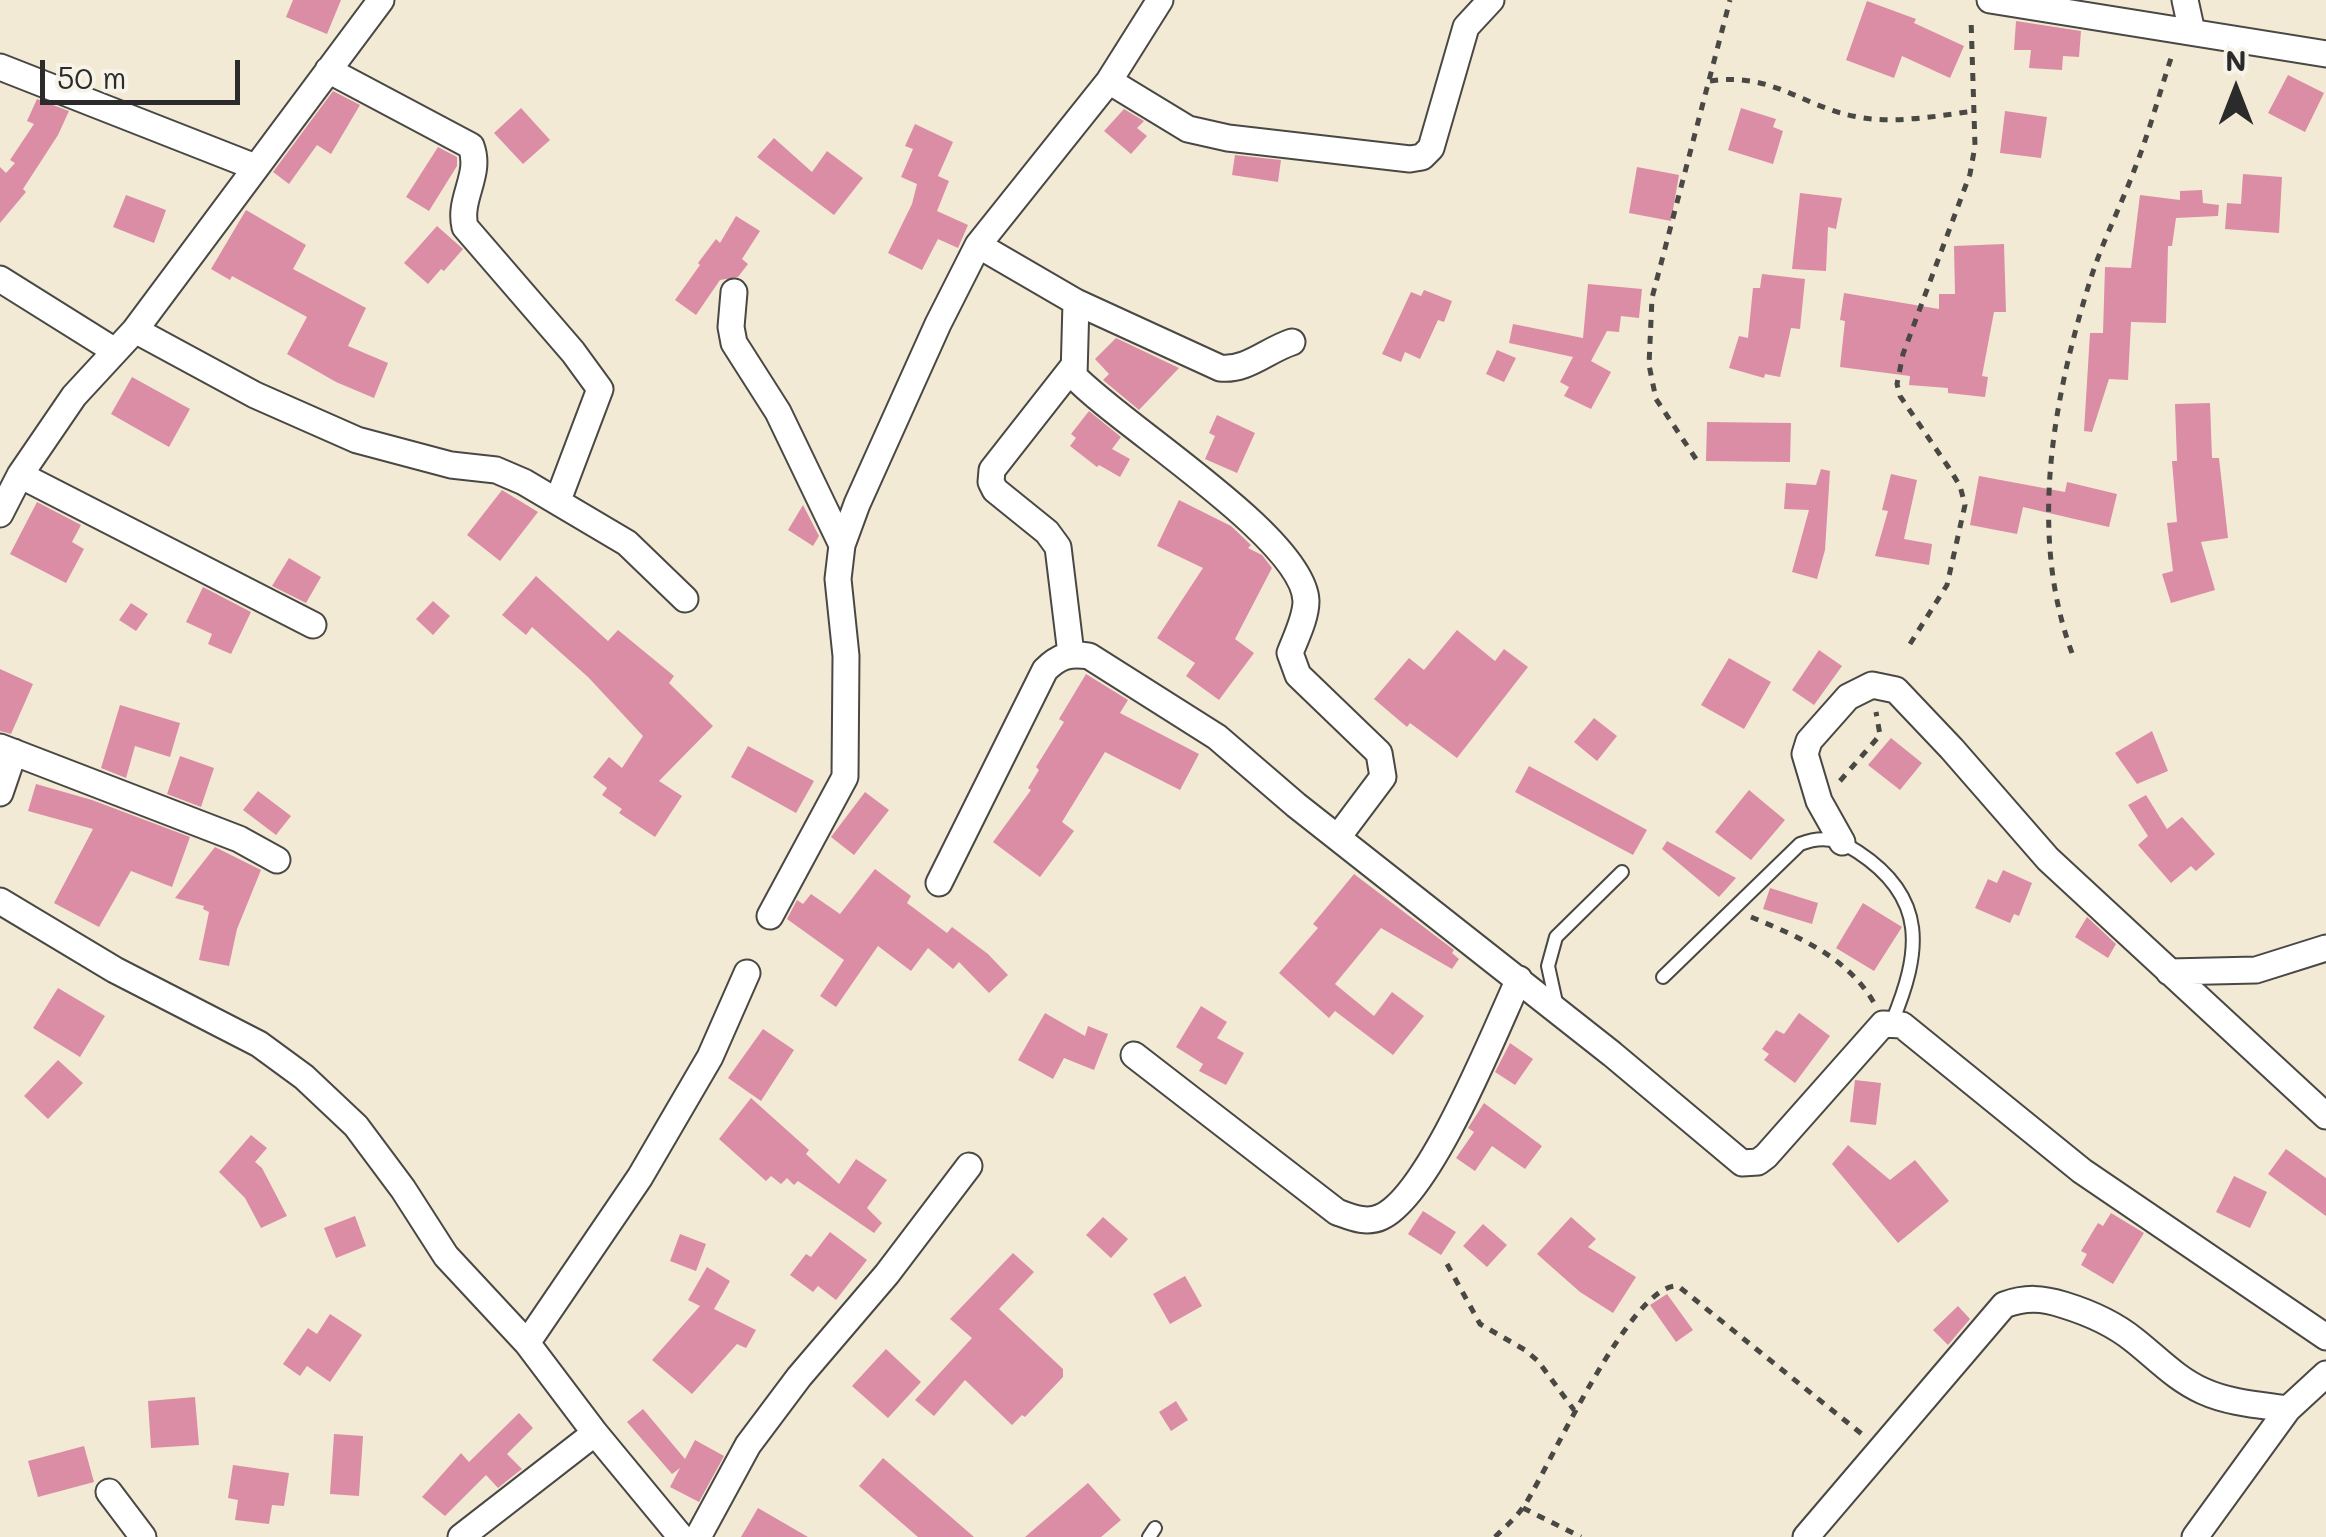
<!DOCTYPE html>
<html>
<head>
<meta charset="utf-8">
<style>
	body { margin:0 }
	#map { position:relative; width:2326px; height:1537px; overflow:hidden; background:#f3ead5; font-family:Mali,sans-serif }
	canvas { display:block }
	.north { position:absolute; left:2186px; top:40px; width:100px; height:100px; -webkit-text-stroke:8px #f7f3e8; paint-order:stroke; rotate:0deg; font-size:28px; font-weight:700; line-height:40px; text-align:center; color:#2b2b2b }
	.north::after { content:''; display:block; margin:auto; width:35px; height:45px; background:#2b2b2b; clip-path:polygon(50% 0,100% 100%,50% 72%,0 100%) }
	.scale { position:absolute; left:40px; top:60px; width:200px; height:45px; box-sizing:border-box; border:5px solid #2b2b2b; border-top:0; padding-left:12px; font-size:30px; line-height:35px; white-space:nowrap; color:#2b2b2b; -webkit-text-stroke:8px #f7f3e8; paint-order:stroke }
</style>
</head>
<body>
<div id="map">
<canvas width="2326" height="1537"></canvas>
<div class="north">N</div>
<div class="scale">50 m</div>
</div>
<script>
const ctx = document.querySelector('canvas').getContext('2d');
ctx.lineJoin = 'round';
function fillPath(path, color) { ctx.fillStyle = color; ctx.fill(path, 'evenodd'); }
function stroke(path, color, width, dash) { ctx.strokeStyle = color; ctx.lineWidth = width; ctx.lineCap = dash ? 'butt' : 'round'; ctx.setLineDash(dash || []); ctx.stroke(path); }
fillPath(new Path2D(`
	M293 0H341L327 34 286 17Z
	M1867 1 1916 19 1914 23 1964 46 1950 78 1902 56 1894 78 1846 60Z
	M2016 21 2081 31 2079 57 2063 56 2062 70 2029 68 2031 50H2014Z
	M2288 75 2324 93 2305 132 2268 113Z
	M333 91 360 105 331 154 317 145 289 184 273 172Z
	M37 99 69 111 58 135 23 189 26 192 0 223V167L6 173 15 163 10 160 34 124 27 121Z
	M521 108 550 140 523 164 494 133Z
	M1741 108 1776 119 1773 127 1783 131 1773 164 1728 150Z
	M1124 109 1144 121 1137 128 1147 136 1131 154 1104 131Z
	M2005 111 2047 117 2041 158 2000 153Z
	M915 124 953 142 938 176 949 181 937 211 968 225 958 248 938 239 922 270 888 253 912 204 917 184 901 177 913 149 905 146Z
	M774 138 812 172 827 151 863 178 834 215 757 157Z
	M438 147 457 157V166L429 211 406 197Z
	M1235 155 1281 160 1278 182 1232 175Z
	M1637 167 1679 175 1671 221 1629 213Z
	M2243 174 2282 177 2279 233 2225 229 2227 203 2241 204Z
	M2202 190 2203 203 2219 205 2218 216 2176 218 2172 246H2168L2166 323 2131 322 2128 380 2109 379 2092 432 2084 431 2090 333H2103L2105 267 2131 268 2140 195 2180 200V191Z
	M1800 193 1842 198 1836 229 1828 227 1826 271 1792 269Z
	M126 195 166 210 154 243 113 227Z
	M246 210 306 245 293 269 366 308 348 346 388 363 374 398 336 382 287 354 307 317 232 276 230 280 211 269Z
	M736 216 760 231 742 259 748 264 738 277 720 280 696 315 675 300 700 265 698 263 716 239 720 243Z
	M437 226 463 249 444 271 441 269 428 284 404 263Z
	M2004 244 2006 312H1994L1982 376 1988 377 1985 397 1948 393V388L1909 385 1910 376 1840 367 1845 321 1840 320 1844 293 1939 309V294H1955L1954 246Z
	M1762 274 1805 279 1800 329 1791 328 1780 377 1765 374 1764 378 1729 368 1739 336 1748 338 1753 288H1760Z
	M1588 284 1642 289 1639 318 1621 316 1619 332 1607 331 1591 361 1611 372 1591 409 1564 396 1569 387 1560 382 1573 357 1509 343 1513 324 1583 338Z
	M1424 290 1452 301 1444 322 1438 320 1420 359 1405 352 1401 362 1382 354 1411 292 1421 296Z
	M1116 338 1179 368 1139 410 1103 380 1109 374 1095 359Z
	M1497 350 1516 358 1504 382 1486 374Z
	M132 377 190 409 169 447 111 414Z
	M2210 403 2212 458H2219L2228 538 2201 542 2215 590 2171 603 2162 574 2173 571 2167 523 2177 522 2172 461H2177L2175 404Z
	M1089 411 1121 437 1112 449 1130 459 1120 477 1099 465 1097 467 1070 446 1076 438 1071 434Z
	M1217 415 1255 433 1237 473 1205 459 1215 436 1209 433Z
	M1707 422 1791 423 1790 462 1706 461Z
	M1821 469 1830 471 1825 550 1817 579 1792 572 1809 510 1784 509 1786 483 1816 485Z
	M1891 474 1917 480 1904 539 1932 544 1929 565 1875 556 1888 511 1882 510Z
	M1979 476 2065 492 2067 482 2117 494 2109 527 2023 507 2017 534 1970 525Z
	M502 490 538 512 500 561 467 535Z
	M1179 500 1231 526 1251 545 1248 548 1262 555 1272 568 1235 639 1254 653 1219 700 1186 676 1195 663 1157 638 1203 568 1157 546Z
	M37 502 81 525 72 542 84 549 66 583 10 554Z
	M803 505 819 536 813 546 788 530Z
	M289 558 321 577 306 603 272 586Z
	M536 576 608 641 618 630 674 676 669 683 713 726 659 781 682 796 655 837 619 813 622 809 602 795 607 788 593 777 609 757 622 768 643 736 588 677 532 627 526 635 502 615Z
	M203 587 251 612 231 654 208 644 212 634 186 622Z
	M433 601 450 616 433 635 416 619Z
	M131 603 148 614 136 631 119 620Z
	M1457 630 1495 661 1504 649 1528 667 1457 758 1410 723 1407 727 1374 699 1409 658 1424 670Z
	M1819 650 1842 666 1814 705 1792 690Z
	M1729 658 1771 682 1744 729 1701 705Z
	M0 669 33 684 11 734 0 731Z
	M1086 674 1128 700 1120 713 1199 754 1180 790 1105 752 1062 822 1074 831 1040 877 993 842 1031 790 1028 788 1039 770 1036 767 1064 722 1059 719Z
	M120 705 180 723 170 757 135 746 126 778 101 768Z
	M1594 718 1617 736 1597 761 1574 742Z
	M2152 731 2168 771 2137 784 2115 753Z
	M1891 738 1922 763 1900 790 1868 765Z
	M748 746 814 781 796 813 731 777Z
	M180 756 214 768 201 807 167 794Z
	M1529 766 1647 830 1633 855 1515 792Z
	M36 784 92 800 190 837 172 887 131 871 99 927 54 903 93 829 28 811Z
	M1749 790 1785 820 1751 860 1715 832Z
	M258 791 291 816 276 835 243 810Z
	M865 792 889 810 854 855 831 837Z
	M2146 795 2167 829 2182 817 2215 854 2196 871 2191 866 2171 883 2138 845 2148 836 2128 805Z
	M1667 841 1736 878 1719 897 1662 849Z
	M215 847 261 870 237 929 229 966 199 960 209 912 203 909 204 906 175 898Z
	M875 869 911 896 907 903 947 933 952 927 988 954 1008 975 989 993 959 962 953 969 928 948 911 971 878 946 836 1007 820 996 844 960 787 919 797 900 803 904 811 894 840 914Z
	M2003 870 2032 883 2019 916 2014 914 2010 923 1975 908 1988 879 1997 883Z
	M1354 874 1454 950 1452 953 1459 959 1452 969 1381 928 1335 984 1374 1016 1392 992 1424 1016 1393 1055 1335 1011 1329 1018 1279 973 1318 928 1313 924Z
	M1770 888 1818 903 1812 924 1763 909Z
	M1863 903 1902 927 1874 971 1836 948Z
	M2087 917 2116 944 2108 958 2075 937Z
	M58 988 105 1016 80 1057 33 1028Z
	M1201 1006 1227 1022 1217 1038 1244 1053 1226 1085 1199 1071 1203 1064 1176 1047Z
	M1045 1013 1085 1036 1088 1026 1108 1034 1094 1070 1064 1058 1053 1079 1018 1060Z
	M1799 1013 1830 1036 1795 1083 1764 1060 1769 1054 1762 1049 1776 1030 1784 1034Z
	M763 1029 794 1050 761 1101 728 1078Z
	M1510 1043 1533 1059 1515 1085 1495 1072Z
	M58 1060 83 1083 48 1119 24 1096Z
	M1855 1080 1881 1083 1876 1125 1850 1122Z
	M751 1098 809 1150 806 1154 839 1184 856 1159 887 1180 867 1208 882 1223 874 1233 798 1181 794 1185 787 1178 781 1184 771 1176 766 1181 719 1139Z
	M1484 1103 1542 1146 1525 1169 1492 1146 1475 1171 1456 1158 1474 1132 1468 1128Z
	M251 1135 267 1148 255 1162 262 1168 287 1216 261 1228 245 1198 219 1172Z
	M1848 1145 1890 1180 1915 1160 1949 1201 1898 1243 1832 1164Z
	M2286 1149 2326 1178V1216L2268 1174Z
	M2234 1176 2267 1192 2250 1228 2216 1212Z
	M1423 1211 1456 1232 1441 1255 1408 1234Z
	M2111 1213 2144 1233 2113 1284 2081 1265 2087 1254 2081 1251 2098 1223 2103 1226Z
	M355 1216 366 1246 336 1258 324 1228Z
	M1103 1217 1128 1239 1111 1258 1086 1235Z
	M1571 1217 1596 1239 1588 1247 1636 1277 1613 1313 1580 1292 1537 1254Z
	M1483 1224 1507 1245 1487 1267 1463 1246Z
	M830 1232 867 1260 836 1300 818 1286 813 1292 790 1275 806 1254 811 1257Z
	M680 1234 706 1244 696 1271 670 1261Z
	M1013 1253 1034 1272 999 1309 1063 1369V1377L1025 1417 1022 1415 1012 1425 965 1380 934 1416 915 1400 972 1338 950 1319Z
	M707 1267 730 1281 714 1309 756 1330 746 1348 737 1344 692 1394 652 1360 700 1306 688 1300Z
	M1185 1276 1202 1306 1170 1324 1153 1294Z
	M1667 1294 1693 1330 1676 1342 1650 1305Z
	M1958 1306 1970 1319 1948 1345 1933 1330Z
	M330 1314 362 1335 330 1382 307 1366 300 1376 283 1364 308 1328 317 1334Z
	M886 1349 921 1382 888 1418 852 1386Z
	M195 1397 199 1445 151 1448 148 1401Z
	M1176 1401 1188 1420 1171 1431 1159 1412Z
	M643 1409 685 1459 695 1440 724 1456 699 1502 670 1487 680 1468 672 1474 627 1422Z
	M519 1413 533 1428 507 1454 522 1469 518 1472 498 1488 486 1475 445 1516 422 1497 461 1453 469 1462Z
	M334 1434 363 1436 359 1496 330 1494Z
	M84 1446 94 1482 38 1497 28 1461Z
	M883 1458 974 1537H918L859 1486Z
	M233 1465 289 1473 284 1506 272 1505 269 1524 235 1520 238 1500 228 1498Z
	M1088 1483 1121 1520 1101 1537H1025Z
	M758 1508 808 1537H741Z`), '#db8da5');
const service = new Path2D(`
	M1663 977 1800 844C1823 835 1838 839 1858 852 1928 898 1921 952 1892 1022
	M1557 1007 1548 966 1556 937 1622 872
	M1149 1537 1155 1528`);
const minor = new Path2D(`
	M1990 0 2326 54
	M2185 0 2192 32
	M0 67 255 167
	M328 70 471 146C482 175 458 198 465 227L573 352 600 389 558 500
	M1109 81 1188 129 1228 138 1410 159 1422 157 1431 148 1466 27 1491 0
	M978 245 1076 302 1220 368C1247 371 1267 350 1292 342
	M0 279 115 351
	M734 292 731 327 734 343 778 412 842 545
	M1076 302 1074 376C1120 425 1304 538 1306 601 1306 618 1296 637 1290 653L1298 675 1379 753 1383 777 1338 837
	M135 330 255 395 357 440 451 465 496 470 524 482 627 543 685 599
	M20 475 313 625
	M0 514 20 475 74 396 135 330 381 0
	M1071 654 1058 547 1047 532 995 490 991 482 992 470 1072 368
	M0 747 239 839 277 860
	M0 793 14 752
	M1842 842 1819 801 1805 754 1809 741 1848 697 1872 685 1896 690 1952 749 2048 859 2326 1116
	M939 883 1045 670C1059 656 1069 653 1089 656L1217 737 1296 805 1612 1054 1742 1163 1758 1162 1766 1156 1883 1024 1902 1025 2082 1171 2326 1337
	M0 901 115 970 259 1044 304 1077 356 1126 403 1189 446 1256 527 1343 595 1433 681 1537
	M770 916 845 777 846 656 838 579 842 545 857 504 938 324 978 245 1109 81 1160 0
	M2169 972 2256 970 2326 948
	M1134 1055 1337 1212C1351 1217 1366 1224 1381 1217 1430 1195 1495 1031 1519 979
	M527 1343 640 1177 710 1057 747 973
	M109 1492 143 1537
	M461 1537 595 1433
	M698 1537 748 1445 799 1377 887 1274 969 1166
	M1806 1537 2004 1305C2026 1297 2042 1298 2064 1305 2090 1313 2113 1323 2134 1340 2157 1358 2176 1379 2203 1391 2229 1403 2260 1405 2288 1409
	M2195 1537 2288 1409 2326 1374`);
stroke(service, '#494844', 16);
stroke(minor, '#494844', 29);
stroke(new Path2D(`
	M1710 81C1774 72 1802 107 1858 117 1895 124 1937 116 1974 111
	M1696 459 1656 399 1649 365 1652 298 1730 0
	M1910 644 1947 585 1965 505 1960 486 1949 468 1900 396 1897 384 1903 354 1970 174 1975 146 1971 18
	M2072 653C2028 534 2053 399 2090 281 2102 242 2121 206 2135 168 2150 130 2160 91 2173 52
	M1840 781 1880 735 1876 712
	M1751 917C1797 936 1848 957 1874 1003
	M1447 1264 1480 1324 1525 1350 1538 1361 1574 1410
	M1523 1508 1581 1537
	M1495 1537C1506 1526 1518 1516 1526 1503 1551 1463 1632 1282 1678 1286L1863 1435`), '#494844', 5, [8, 8]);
stroke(service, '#fff', 12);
stroke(minor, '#fff', 25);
</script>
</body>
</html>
